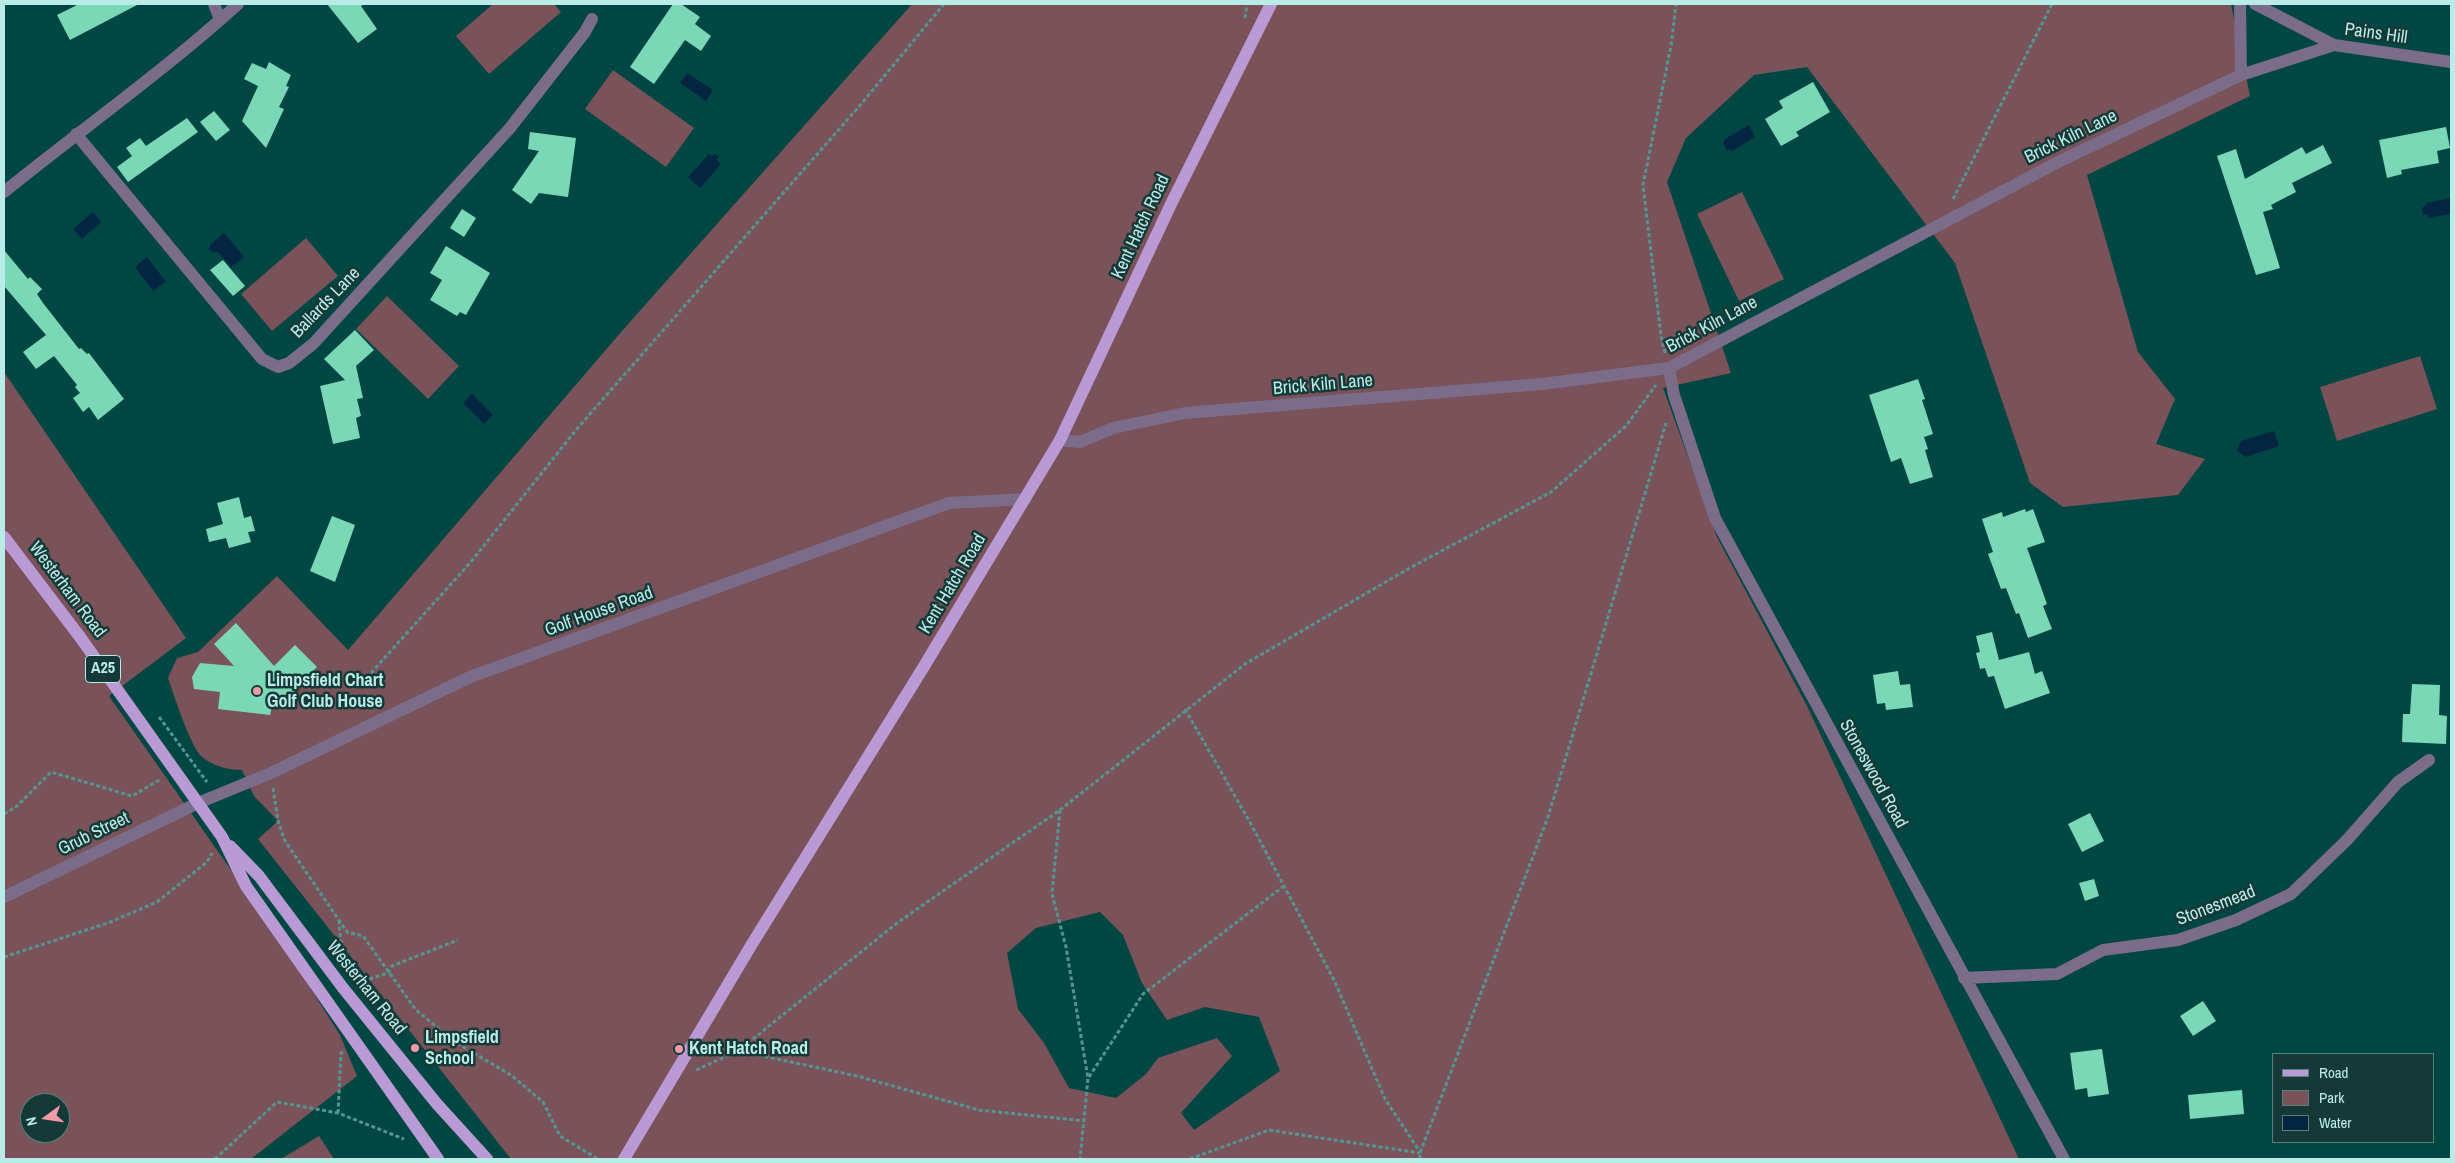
<!DOCTYPE html>
<html>
<head>
<meta charset="utf-8">
<style>
	body { margin:0 }
	#map { position:relative; width:2455px; height:1163px; overflow:hidden; background:#004743; font-family:"Archivo Narrow",sans-serif }
	canvas { display:block }
	.frame { position:absolute; inset:0; border:5px solid #baece7; pointer-events:none }
	.legend { position:absolute; left:2272px; top:1053px; width:162px; height:90px; box-sizing:border-box; background:#153936; border:1px solid #57817d; margin:0; padding:6px 9px; list-style:none; font-size:15px; color:#baece7 }
	.legend li { display:flex; align-items:center; gap:10px; height:25px }
	.legend b { width:25px; border:1px solid #57817d }
	.north { position:absolute; left:20px; top:1093px; width:50px; height:50px; box-sizing:border-box; background:#153936; border:1px solid #57817d; border-radius:50%; rotate:256deg; font-size:14px; font-weight:700; line-height:20px; text-align:center; color:#baece7 }
	.north::after { content:''; display:block; margin:auto; width:18px; height:22px; background:#f39aa9; clip-path:polygon(50% 0,100% 100%,50% 72%,0 100%) }
</style>
</head>
<body>
<div id="map">
<canvas width="2455" height="1163"></canvas>
<div class="frame"></div>
<ul class="legend">
<li><b style="height:6px;background:#b99ad4"></b>Road</li>
<li><b style="height:14px;background:#7a5259"></b>Park</li>
<li><b style="height:14px;background:#032542"></b>Water</li>
</ul>
<div class="north">N</div>
</div>
<script>
const ctx = document.querySelector('canvas').getContext('2d');
ctx.lineJoin = 'round';
function fillPath(path, color) { ctx.fillStyle = color; ctx.fill(path, 'evenodd'); }
function stroke(path, color, width, dash) { ctx.strokeStyle = color; ctx.lineWidth = width; ctx.lineCap = dash ? 'butt' : 'round'; ctx.setLineDash(dash || []); ctx.stroke(path); }
function drawText(font, color, halo, rows, align = 'center') {
  ctx.font = font + ' "Archivo Narrow",sans-serif'; ctx.lineWidth = 5; ctx.setLineDash([]); ctx.textBaseline = 'middle'; ctx.strokeStyle = halo; ctx.fillStyle = color; for (const [text, x, y, turn = 0] of rows) {
    ctx.save(); ctx.translate(x, y); ctx.rotate((+turn || 0) * Math.PI / 180); ctx.textAlign = isNaN(turn) ? turn : align; if (halo) ctx.strokeText(text, 0, 0); ctx.fillText(text, 0, 0); ctx.restore();
  }
}
fillPath(new Path2D(`
	M493 4H554L561 12 489 74 456 36Z
	M912 4H2231L2250 96 2087 175 2138 352 2175 399 2156 444 2205 459 2178 495 2063 507 2030 483 1955 263 1807 67 1754 75 1686 138 1667 182 1731 373 1663 388 1717 537 1807 706 2019 1159H511L258 839 278 821 254 796 242 770C228 770 213 766 202 757 190 746 174 695 168 678L177 658 198 652 277 576 348 650 622 331ZM1100 912 1123 935 1142 983 1167 1020 1205 1007 1259 1017 1280 1071 1194 1130 1181 1113 1232 1056 1217 1038 1158 1058 1146 1074 1116 1098 1069 1088 1044 1043 1018 1009 1007 953 1036 928Z
	M613 70 694 128 666 167 585 109Z
	M1742 192 1784 279 1739 301 1697 214Z
	M306 238 338 276 272 331 241 294Z
	M387 296 459 366 428 399 356 329Z
	M2420 356 2437 409 2337 441 2320 387Z
	M4 372 186 638 109 696 278 937 340 1035 357 1076 251 1159H4ZM30 1103H60V1133H30Z
	M319 1136 334 1159H281Z`), '#7a5259');
fillPath(new Path2D(`
	M687 73 713 90 706 101 680 83Z
	M1749 125 1755 137 1732 151 1730 149 1727 151 1723 143 1725 139Z
	M709 154 712 156 715 154 719 157 716 160 721 164 700 188 688 177Z
	M2451 198V214L2428 218V215L2423 214 2422 208 2426 205V203Z
	M93 212 101 222 82 239 73 229Z
	M224 233 244 257 231 267 218 252H212L209 249 210 245Z
	M147 257 166 282 153 291 135 267Z
	M472 394 493 415 484 424 463 403Z
	M2274 431 2279 446 2246 457 2237 451 2241 441Z`), '#032542');
fillPath(new Path2D(`
	M79 4H139L70 40 57 15Z
	M327 4H364L361 6 377 29 358 43Z
	M673 4H681L700 17 695 24 711 36 701 51 685 40 654 84 630 67Z
	M269 62 291 75 286 86 289 87 279 107 284 109 266 148 242 121 258 86 244 79 252 63 266 69Z
	M1813 82 1830 112 1796 132 1799 136 1781 146 1765 119 1783 108 1779 101Z
	M214 111 230 130 216 141 200 122Z
	M187 118 198 132 128 182 117 167 132 156 126 148 140 138 146 146Z
	M2446 127 2450 148 2437 151 2439 163 2401 170 2402 174 2387 178 2379 140Z
	M530 132 576 138 568 197 539 193 531 204 512 190 539 151 528 149Z
	M2323 145 2332 163 2292 183 2296 192 2271 205 2273 209 2263 212 2280 268 2256 275 2217 156 2236 149 2245 179 2302 147 2306 154Z
	M462 209 476 218 464 237 450 228Z
	M446 246 490 273 466 315 460 312 457 316 430 300 442 280 430 273Z
	M4 250 28 279 30 277 42 289 37 294 43 303 79 349 81 348 87 354 89 353 124 399 98 420 89 407 83 412 73 398 80 393 75 387 77 385 54 356 36 369 23 352 46 335 4 286Z
	M223 260 245 286 233 296 210 270Z
	M355 330 374 350 356 366 363 398 357 399 361 416 356 418 360 438 333 444 320 386 345 380 324 359Z
	M1918 379 1925 399 1922 400 1933 434 1924 437 1928 449 1925 450 1933 477 1910 484 1901 458 1891 462 1869 395Z
	M239 497 244 518 251 516 255 531 248 532 251 542 229 548 226 538 209 542 206 529 223 524 217 503Z
	M2025 509 2026 512 2033 509 2045 542 2027 548 2047 604 2043 606 2052 629 2028 638 2019 613 2016 614 2006 588 2001 589 1988 554 1993 552 1982 519 2002 512 2003 517Z
	M332 516 355 525 335 582 310 571Z
	M236 623 274 666 295 645 317 667 295 689 293 704 273 702 270 715 218 709 220 692 194 689 192 677 200 663 234 666 214 644Z
	M1992 632 1999 660 2029 652 2035 674 2042 671 2050 693 2005 709 1994 676 1988 677 1985 668 1980 669 1976 653 1980 652 1976 636Z
	M1898 671 1900 685 1910 684 1913 707 1886 710 1885 703 1877 704 1873 675Z
	M2412 684 2440 685 2439 715 2447 716 2446 744 2402 742 2403 714H2410Z
	M2090 813 2104 841 2082 852 2068 824Z
	M2094 879 2099 896 2085 901 2079 883Z
	M2203 1001 2216 1021 2193 1036 2180 1016Z
	M2102 1049 2109 1094 2088 1097 2087 1088 2075 1090 2070 1053Z
	M2242 1090 2244 1114 2190 1119 2188 1095Z`), '#7ad8b6');
stroke(new Path2D(`
	M1245 18 1247 4
	M1953 199 2052 4
	M1665 353 1661 336 1643 185 1671 46 1676 4
	M371 673 470 563 576 430 862 103 944 4
	M1185 709 1251 824 1335 982 1385 1099 1420 1152
	M159 717 207 782
	M273 788 278 821 285 841 347 932 363 936 416 1010 455 1042 511 1075 543 1102 560 1136 598 1159
	M1060 810 1052 894 1066 947 1088 1078 1080 1159
	M4 814 17 806 51 772 132 796 161 779
	M339 920C340 950 345 959 367 980
	M4 957 108 923 157 902 207 862 212 853
	M357 983 388 973 392 966 458 940
	M739 1051 857 1076 979 1110 1085 1121
	M696 1070 738 1051 897 923 1060 810 1245 664 1408 569 1551 492 1626 426 1656 385
	M1089 1077 1143 994 1284 886
	M338 1113 341 1053 345 1051
	M215 1159 277 1102 338 1113 404 1139
	M1190 1159 1269 1130 1420 1153
	M1420 1159V1153L1548 817 1666 423`), '#56948f', 3, [4, 2.5]);
stroke(new Path2D(`
	M214 4 220 20
	M2240 4 2241 75
	M2255 4 2334 45
	M76 134 262 359 278 367 289 363 313 344 510 128 585 32 592 19
	M4 192C82 129 164 71 238 4
	M1669 368 1674 395 1715 518 2064 1159
	M1060 440 1080 442 1113 428 1185 413 1542 384 1669 368 2060 161 2241 75 2334 45 2451 62
	M4 897 198 803 271 773 470 677 949 503 1026 499
	M1964 978 2057 974 2103 950 2178 940 2236 920 2291 894 2347 840 2398 782 2429 760`), '#7b6d89', 12);
stroke(new Path2D(`
	M4 537 80 637 222 837 246 886 438 1159
	M230 846 259 876 343 988 437 1104 487 1159
	M624 1159 752 944 923 668 1060 440 1172 202 1271 4`), '#b99ad4', 12);
for (const [x, y, r, color] of [
	[257,691,5,"#f39aa9"],
	[415,1048,5,"#f39aa9"],
	[679,1049,5,"#f39aa9"]
]) { const dot = new Path2D(); dot.arc(x, y, r, 0, 2 * Math.PI); ctx.fillStyle = color; ctx.fill(dot); stroke(dot, '#153936', 2); }
for (const [x, y, w] of [
	[103,669,35]
]) { const box = new Path2D(); box.roundRect(x - w / 2, y - 13.5, w, 27, 4); ctx.fillStyle = '#153936'; ctx.fill(box); stroke(box, '#baece7', 1); }
drawText('bold 16px', '#baece7', null, [
	["A25",103,669]
]);
drawText('18px', '#baece7', '#153936', [
	["Pains Hill",2376,34,8],
	["Brick Kiln Lane",2071,137,-26],
	["Kent Hatch Road",1141,227,-65],
	["Ballards Lane",326,303,-46],
	["Brick Kiln Lane",1712,325,-28],
	["Brick Kiln Lane",1323,385,-5],
	["Kent Hatch Road",953,584,-59],
	["Westerham Road",67,590,53],
	["Golf House Road",599,612,-20],
	["Stoneswood Road",1873,774,61],
	["Grub Street",94,834,-26],
	["Stonesmead",2216,906,-21],
	["Westerham Road",366,988,51]
]);
drawText('bold 18px', '#baece7', '#153936', [
	["Limpsfield Chart",267,681],
	["Golf Club House",267,702],
	["Limpsfield",425,1038],
	["School",425,1059],
	["Kent Hatch Road",689,1049]
], 'left');
</script>
</body>
</html>
